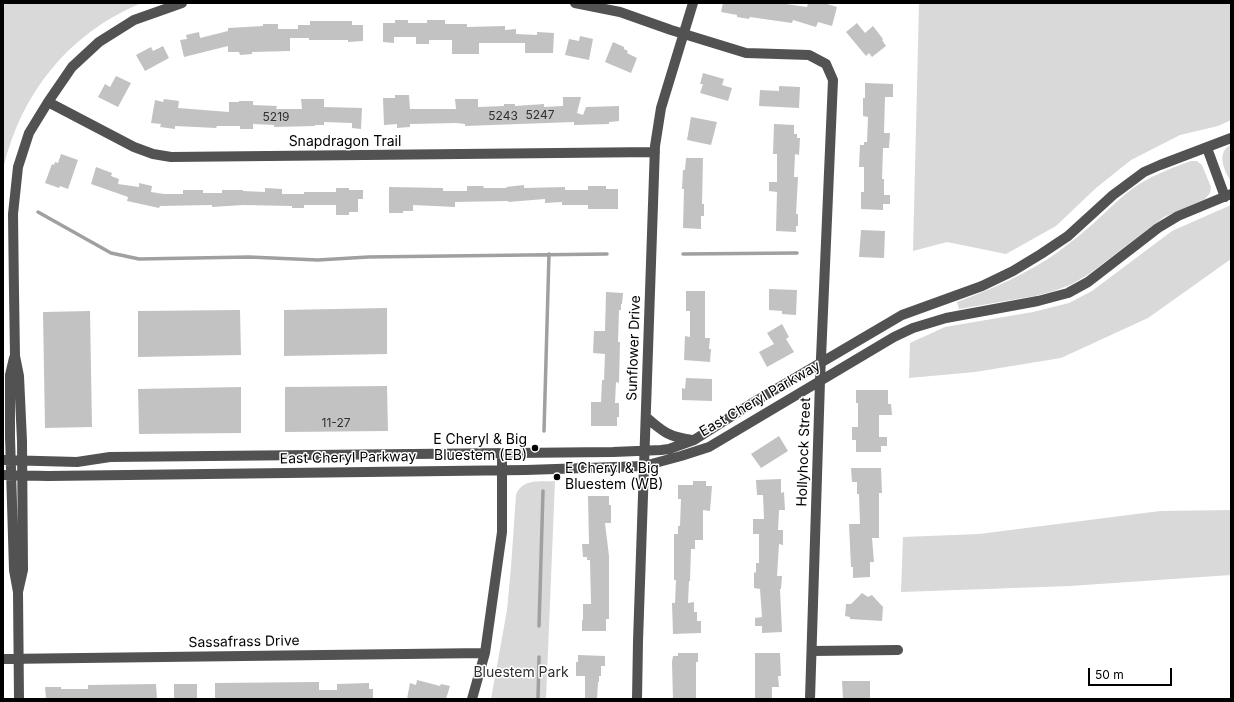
<!DOCTYPE html>
<html>
<head>
<meta charset="utf-8">
<style>
	body { margin:0 }
	#map { position:relative; width:1234px; height:702px; overflow:hidden; background:#fff; font-family:Inter,sans-serif }
	canvas { display:block }
	.frame { position:absolute; inset:0; border:4px solid #000; pointer-events:none }
	.scale { position:absolute; left:1088px; top:668px; width:84px; height:18px; box-sizing:border-box; border:2px solid #000; border-top:0; padding-left:5px; font-size:12px; line-height:14px; white-space:nowrap; color:#000; -webkit-text-stroke:3px #fff; paint-order:stroke }
</style>
</head>
<body>
<div id="map">
<canvas width="1234" height="702"></canvas>
<div class="frame"></div>
<div class="scale">50 m</div>
</div>
<script>
const ctx = document.querySelector('canvas').getContext('2d');
ctx.lineJoin = 'round';
function fillPath(path, color) { ctx.fillStyle = color; ctx.fill(path, 'evenodd'); }
function stroke(path, color, width, dash) { ctx.strokeStyle = color; ctx.lineWidth = width; ctx.lineCap = dash ? 'butt' : 'round'; ctx.setLineDash(dash || []); ctx.stroke(path); }
function drawText(font, color, halo, rows, align = 'center') {
  ctx.font = font + ' Inter,sans-serif'; ctx.lineWidth = 3; ctx.setLineDash([]); ctx.textBaseline = 'middle'; ctx.strokeStyle = halo; ctx.fillStyle = color; for (const [text, x, y, turn = 0] of rows) {
    ctx.save(); ctx.translate(x, y); ctx.rotate((+turn || 0) * Math.PI / 180); ctx.textAlign = isNaN(turn) ? turn : align; if (halo) ctx.strokeText(text, 0, 0); ctx.fillText(text, 0, 0); ctx.restore();
  }
}
fillPath(new Path2D(`
	M3 3H141C68 34 21 93 3 169Z
	M919 3H1231V120L1218 126 1180 135 1131 160 1096 188 1056 226 1006 254 947 242 913 251Z
	M1231 145V181C1224 172 1216 151 1231 145Z
	M1191 161H1197L1202 165 1211 187 1210 193 1205 199 1164 217 1089 274 1072 284 1054 291 1035 296 959 309 957 302C992 289 1027 274 1058 252 1068 244 1078 237 1087 229 1105 214 1120 196 1141 183 1156 174 1174 167 1191 161Z
	M1231 205V259L1148 318 1061 358 975 372 909 378 910 343 945 327 1033 312 1069 303 1092 291 1172 231Z
	M555 481 546 699H491L507 610 511 567 516 495C522 478 541 482 555 481Z
	M1231 510V575L1070 586 901 592 903 537 979 534 1160 511Z`), '#d9d9d9');
stroke(new Path2D(`
	M38 212 111 253 139 259 249 257 318 260 368 257 607 254
	M683 254 797 253
	M544 431 549 254
	M539 626 543 491
	M538 699 539 657`), '#a0a0a0', 3.5);
fillPath(new Path2D(`
	M723 3H779L807 7 808 3H824L837 7 832 26 818 22 816 27 793 20 792 23 750 17 749 19 737 17V15L721 12Z
	M395 20H408V23H427V20H445V24H467V27L505 26V30L516 29V34L537 35V32L554 33 553 53H525V43H479V54H452V40H429V44H416V37H394V43L383 42V23H395Z
	M310 21H352V25H363V41L348 42V40H309V38H290V51L252 52V54L240 55 239 52H228V46L184 57 180 40 187 39 186 35 199 32 200 38 228 31V28L263 26V24H278V29H298V25H310Z
	M857 23 865 33 873 26 883 39 882 40 886 46 872 57 869 53 866 56 846 32Z
	M580 36 593 39 589 60 565 55 569 39 579 41Z
	M613 42 624 47V49L628 51 627 53 637 58 631 73 605 62Z
	M163 46 169 58 145 71 136 55 151 47 153 51Z
	M703 73 724 79 722 85 732 88 728 101 700 93 703 84H700Z
	M116 76 131 83 118 107 98 97 105 84 110 87Z
	M865 83 893 84V97H885L884 133H890L889 148H883L882 179H884V195H890V204H883V210L861 209V192H864V167H859L860 145H864V142H867L868 117 863 116V98H865Z
	M779 86 800 87 799 108 759 106 760 90 779 91Z
	M395 95H409L410 109H456L455 99H478V107L504 106V104H515V106L544 104V107L563 106V97H581L577 113 583 115 586 107 619 106V121L609 122V124L574 125V122L465 126V124L456 123 410 124V127L397 128V124L384 125 383 98H395Z
	M164 99 179 101 178 108 229 112V102H239V101H253V105L277 106 276 109H302L301 99H324V107L362 108 361 129 352 128V123L324 122V125H315V126L274 127V125L253 124V129H240V126H217L216 128 175 126V129L160 127 161 124 151 123 155 100 163 102Z
	M691 117 717 122 711 145 687 140Z
	M774 124 794 125V134H797V138H800L799 155 795 154 794 177H798L796 214H798V226H796V232L776 231 777 192 769 191V182H777V154H773Z
	M61 154 78 160 68 189 60 186 59 188 45 183 52 164 54 165 55 162 58 163Z
	M686 158H703L702 204H704V216H701V229L683 228 684 189H682L683 170H685Z
	M96 167 112 173 111 176 119 179 118 184 139 187V183L152 186 151 192 164 194H183V190H203V193H222V190H243V191L265 192V188L282 189V194H304V192H336V188H349V190H363V199H358V212H349V215H336V205H304V208H292V206L243 205 212 207V205L160 206 159 208 127 201 128 197 91 184Z
	M524 185V188L565 187V190H588V186H606V189H618V209H588V205H562V202L545 203V199L508 202V201L455 202V207L413 205V211H403V213H389V187L443 188V191H467V186H483L484 188H507L506 187Z
	M861 230 885 231 884 258 859 257Z
	M769 289 797 290 796 315 782 314V311L769 310Z
	M686 291H705V338H710L709 349H711L710 362 684 360 685 336 690 337V311H686Z
	M606 292 623 293 622 304H621V310H619L618 342H620L619 383 616 382 615 403H619V417H617V426H591V402H601L602 380H604L605 354 593 353 594 331H605Z
	M387 308V354L284 356V310Z
	M240 310 241 355 138 357V311Z
	M90 311 92 427 45 428 43 312Z
	M782 324 789 337 786 339 794 352 767 367 759 352 774 344 767 333Z
	M686 378 712 379V401L682 400V388L685 389Z
	M387 386 388 431 285 432V387Z
	M241 387V433L139 434 138 389Z
	M856 390H888V404H891L892 415H879V437H887V446H881V452H856V440H852V427H858V403H856Z
	M779 436 788 451 761 468 751 454Z
	M851 468H881L882 493H879V538H872L874 562H870V577L853 578V567H851L849 524H860L859 494H857V482H852Z
	M781 479V493L784 492 785 510H779L778 530H783V545L779 544 777 576H782L781 589H780L782 632 762 633V626H755V618L762 617 760 589 754 588V572L756 573V563H759V534H753V519H764L763 495H757L756 480Z
	M693 481H706V486H712L710 511 703 510V540H695V549H691L690 581H689L688 603 694 602V612H697V621H701V633L673 634 672 603H675L676 580H674V534H678V526H680L681 499H678V485H693Z
	M588 496H609V505H611V523H605L609 556V619H606V631H582V620H583V604H591L590 560H587V557H583L582 544H589Z
	M862 593 868 597 872 595 883 607 882 621 850 619V617L845 616 846 604H851Z
	M678 653H698V662H696V699H673L672 662 673 656H678Z
	M755 653H780L781 676H778L779 687H772V699H755Z
	M578 655 605 656V666H601V676H599V682H598L597 699H585V676H576V662H578Z
	M417 680 440 686 441 684 450 686 446 699H407L410 683 416 685Z
	M842 681H870V699H843Z
	M319 682V690H337V684L369 683V689H373V699H215V683Z
	M156 684 157 699H46L45 687H61V689H88V685Z
	M174 684H197V699H174Z`), '#c2c2c2');
stroke(new Path2D(`
	M575 3 620 12 671 30 746 53 809 55 826 64 833 80 820 381 810 699
	M48 102 134 147 153 154 171 157 655 152
	M1207 148 1225 197
	M14 358 10 375V437L14 570 18 592 19 699
	M646 417C663 432 669 437 692 440
	M3 460 77 462 110 457 613 452 661 450 669 449 694 440 754 402 902 315 982 286 1013 271 1041 254 1068 236 1113 195 1144 172 1160 165 1231 138
	M3 475 48 476 526 470 644 466 681 456 709 447 894 337 913 328 946 318 1038 301 1068 293 1088 282 1158 228 1178 216 1231 194
	M18 592 23 570 22 441 19 376 15 356 14 292 13 214 18 167 29 133 48 102 72 67 99 42 134 20 182 3
	M812 651 898 650
	M3 659 485 653
	M472 699 485 653 502 532V453
	M637 699 638 641 655 146 661 108 693 3`), '#525252', 10);
for (const [x, y, r, color] of [
	[535,448,4,"#000"],
	[557,477,4,"#000"]
]) { const dot = new Path2D(); dot.arc(x, y, r, 0, 2 * Math.PI); ctx.fillStyle = color; ctx.fill(dot); stroke(dot, '#fff', 1.5); }
drawText('12px', '#303030', null, [
	["5247",540,115],
	["5243",503,116],
	["5219",276,117],
	["11-27",336,423]
]);
drawText('14px', '#000', '#fff', [
	["Snapdragon Trail",345,142],
	["Sunflower Drive",634,348,-88],
	["East Cheryl Parkway",760,399,-30],
	["Hollyhock Street",804,452,-88],
	["East Cheryl Parkway",348,458,-1],
	["Sassafrass Drive",244,642,-1]
]);
drawText('14px', '#000', '#fff', [
	["E Cheryl & Big",527,440],
	["Bluestem (EB)",527,456],
	["E Cheryl & Big",565,469,"left"],
	["Bluestem (WB)",565,485,"left"]
], 'right');
drawText('14px', '#303030', '#fff', [
	["Bluestem Park",521,673]
]);
</script>
</body>
</html>
